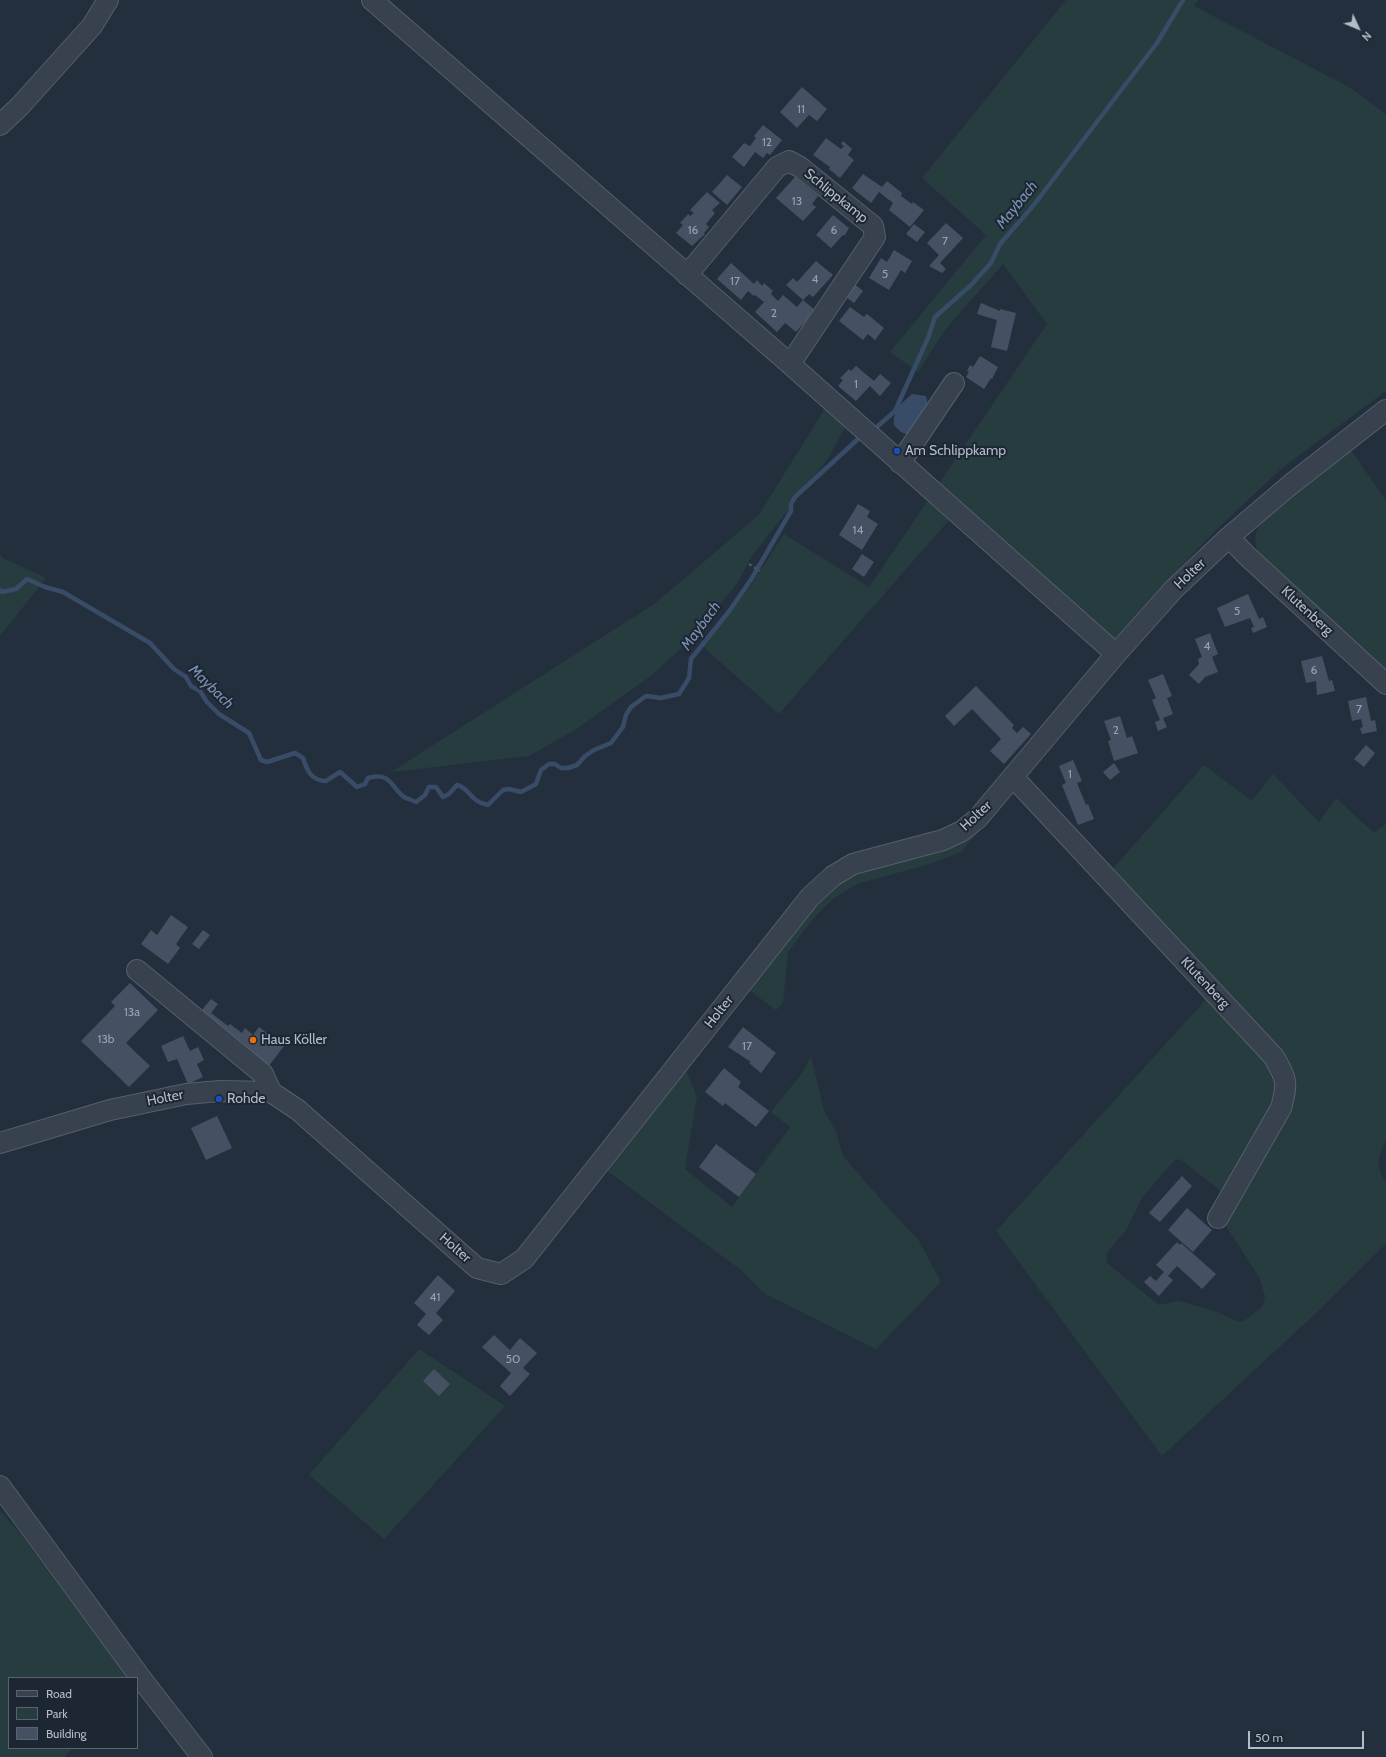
<!DOCTYPE html>
<html>
<head>
<meta charset="utf-8">
<style>
	body { margin:0 }
	#map { position:relative; width:1386px; height:1757px; overflow:hidden; background:#242f3e; font-family:Cabin,sans-serif }
	canvas { display:block }
	.legend { position:absolute; left:8px; top:1677px; width:130px; height:72px; box-sizing:border-box; background:#1d2633; border:1px solid #59626f; margin:0; padding:5px 7px; list-style:none; font-size:12px; color:#b4bcc9 }
	.legend li { display:flex; align-items:center; gap:8px; height:20px }
	.legend b { width:20px; border:1px solid #59626f }
	.north { position:absolute; left:1338px; top:8px; width:40px; height:40px; -webkit-text-stroke:3px #1d2633; paint-order:stroke; rotate:134deg; font-size:11px; font-weight:700; line-height:16px; text-align:center; color:#b4bcc9 }
	.north::after { content:''; display:block; margin:auto; width:14px; height:18px; background:#b4bcc9; clip-path:polygon(50% 0,100% 100%,50% 72%,0 100%) }
	.scale { position:absolute; left:1248px; top:1731px; width:116px; height:18px; box-sizing:border-box; border:2px solid #b4bcc9; border-top:0; padding-left:5px; font-size:12px; line-height:14px; white-space:nowrap; color:#b4bcc9; -webkit-text-stroke:3px #1d2633; paint-order:stroke }
</style>
</head>
<body>
<div id="map">
<canvas width="1386" height="1757"></canvas>
<ul class="legend">
<li><b style="height:5px;background:#38414e"></b>Road</li>
<li><b style="height:11px;background:#263c3f"></b>Park</li>
<li><b style="height:11px;background:#455162"></b>Building</li>
</ul>
<div class="north">N</div>
<div class="scale">50 m</div>
</div>
<script>
const ctx = document.querySelector('canvas').getContext('2d');
ctx.lineJoin = 'round';
function fillPath(path, color) { ctx.fillStyle = color; ctx.fill(path, 'evenodd'); }
function stroke(path, color, width, dash) { ctx.strokeStyle = color; ctx.lineWidth = width; ctx.lineCap = dash ? 'butt' : 'round'; ctx.setLineDash(dash || []); ctx.stroke(path); }
function drawText(font, color, halo, rows, align = 'center') {
  ctx.font = font + ' Cabin,sans-serif'; ctx.lineWidth = 4; ctx.setLineDash([]); ctx.textBaseline = 'middle'; ctx.strokeStyle = halo; ctx.fillStyle = color; for (const [text, x, y, turn = 0] of rows) {
    ctx.save(); ctx.translate(x, y); ctx.rotate((+turn || 0) * Math.PI / 180); ctx.textAlign = isNaN(turn) ? turn : align; if (halo) ctx.strokeText(text, 0, 0); ctx.fillText(text, 0, 0); ctx.restore();
  }
}
fillPath(new Path2D(`
	M1066 0H1198L1194 6 1349 87 1386 114V391L1282 468 1215 531 1155 594 1114 641 938 485 1047 324 1003 264 945 330 918 372 890 352 986 235 922 178Z
	M825 408 846 426 827 460 752 556 736 585 689 642 648 678 578 728 529 756 391 772 654 604 759 515Z
	M1350 449 1386 500V674L1260 560C1257 552 1254 543 1256 533 1261 512 1330 465 1350 449Z
	M929 499 950 519 779 714 702 646 751 585 784 534 869 587Z
	M0 554 3 558 46 578 0 636Z
	M1204 765 1252 801 1273 774 1319 822 1336 798 1374 833 1386 824V1141C1378 1156 1375 1167 1386 1182V1244L1315 1314 1162 1456 996 1231 1210 995 1263 1050 1282 1088 1226 1195 1180 1159 1176 1160 1170 1165 1142 1198 1126 1230 1106 1254 1107 1263 1159 1305 1177 1301 1187 1303 1217 1312 1237 1321H1244L1261 1308 1264 1302 1265 1296 1259 1277 1224 1223 1292 1082 1110 872Z
	M995 812 961 852 933 863 857 884 834 898 814 918 788 952 783 1003 776 1010 746 988 833 881Z
	M811 1056 824 1110 836 1132 843 1156 889 1209 918 1239 941 1282 876 1349 765 1294 741 1270 606 1170 684 1065 697 1097 685 1169 732 1207 790 1127 771 1112 802 1073Z
	M419 1349 505 1406 384 1539 309 1475Z
	M0 1511 19 1532 128 1678H9V1748H72L65 1757H0Z`), '#263c3f');
fillPath(new Path2D(`
	M912 394 926 396 928 405 908 435 901 432 894 425C893 409 901 404 912 394Z`), '#394c67');
stroke(new Path2D(`
	M878 426 895 411 928 338 935 317 971 285 991 263 1000 244 1033 206 1157 43 1183 0
	M0 590 2 592 16 589 27 579 45 587 63 592 150 643 174 669 186 677 191 686 200 691 207 702 219 714 249 733 261 760 267 762 295 753 303 758C307 771 312 781 326 781L340 772 357 787 365 784 368 778C391 772 390 786 404 797 408 799 412 800 416 802L425 795 429 787H436L443 797 449 794 457 785C470 788 470 802 488 805L503 790 509 789 521 792 536 784 541 770 549 764H555L561 768H568L577 765 585 756 594 750 611 743 623 727 626 715 631 707 646 696 661 698 679 694 689 678 691 659 730 610 752 578 791 511V504L795 497 858 439`), '#394c67', 4.5);
fillPath(new Path2D(`
	M802 87 827 109 817 121 809 115 797 128 780 112Z
	M763 125 782 140 770 155 767 153 763 158 755 152 744 167 732 157 744 143 750 146 756 138 754 136Z
	M826 138 841 149 844 146 841 144 843 141 852 149 848 155 854 160 840 178 829 169 830 167 813 155Z
	M863 174 882 187 887 181 902 193 901 196 912 204 913 202 924 210 910 227 889 210 893 203 879 192 871 203 852 188Z
	M727 175 742 187 727 205 712 192Z
	M795 177 818 196 812 204 816 207 803 221 776 198Z
	M707 192 720 203 712 210 715 213 706 224 709 227 704 233 705 234 692 246 676 233 683 225 680 223 688 214 690 216 694 213 690 210Z
	M833 215 849 228 845 235H843L831 248 816 235Z
	M946 223 963 238 940 263 946 269 942 273 929 266 939 255 927 243Z
	M914 224 925 232 917 242 906 234Z
	M894 250 912 261 905 273 901 270 889 290 869 278 881 258 887 262Z
	M816 261 833 275 813 297 809 294 803 300 816 311 810 320 805 322 796 332 785 323 777 332 755 312 764 302 755 295 754 296 748 291 741 300 717 279 731 263 754 284 757 280 762 286 764 283 773 291 771 294 778 301 783 295 797 307 803 300 786 285 793 278 797 282Z
	M852 282 863 291 854 303 843 295Z
	M981 303 1000 311V309L1016 313 1007 351 991 347 997 320 977 314Z
	M850 307 864 317 867 314 884 328 875 340 868 334 863 340 839 321Z
	M980 356 998 367 992 379 991 378 984 389 966 377 969 372 967 371 970 365 973 367Z
	M856 366 874 381 880 374 891 383 880 396 870 386 856 401 838 386 843 380 840 378 849 369 851 371Z
	M858 504 870 511 867 517 878 524 862 550 839 535Z
	M862 554 874 562 864 577 852 569Z
	M1248 594 1259 619 1263 617 1267 627 1253 633 1251 628 1254 627 1250 618 1225 627 1217 608Z
	M1210 633 1218 654 1212 657 1218 672 1205 677 1199 684 1189 675 1199 664 1198 659 1202 657 1195 639Z
	M1322 656 1329 681 1332 680 1335 691 1317 695 1316 681 1306 683 1301 661Z
	M1163 674 1172 696 1167 698 1173 714 1163 718 1167 727 1158 731 1155 722 1160 720 1152 700 1156 698 1148 680Z
	M976 686 1014 725 1012 728 1017 733 1023 727 1031 734 1004 764 990 751 1001 739 972 709 954 726 945 716Z
	M1366 697 1371 721 1375 720 1377 731 1362 734 1360 728 1363 727 1361 719 1352 721 1348 701Z
	M1120 716 1127 738 1132 736 1138 753 1114 761 1108 741 1111 740 1104 721Z
	M1366 745 1375 753 1364 767 1354 759Z
	M1073 760 1082 781 1077 783 1086 805 1088 804 1094 819 1078 825 1062 785 1066 783 1059 766Z
	M1114 763 1120 772 1110 780 1103 772Z
	M171 915 188 927 176 944 180 948 168 964 141 944 151 930 157 935Z
	M203 930 210 935 199 949 192 944Z
	M130 983 158 1010 126 1043 150 1066 129 1087 81 1041 115 1006 111 1002Z
	M211 999 218 1004 211 1013 228 1026 230 1024 242 1033 245 1028 253 1035 259 1027 284 1046 265 1071 197 1016Z
	M743 1027 776 1053 761 1073 749 1063 751 1062 728 1047Z
	M183 1036 190 1051 198 1047 204 1060 197 1064 203 1077 188 1084 177 1059 168 1062 161 1046Z
	M724 1068 741 1082 738 1087 769 1111 756 1127 725 1103 723 1106 705 1092Z
	M217 1116 232 1148 206 1160 191 1128Z
	M716 1144 756 1174 739 1197 699 1167Z
	M1182 1176 1192 1186 1160 1222 1149 1213Z
	M1187 1208 1212 1230 1193 1252 1168 1230Z
	M1177 1242 1180 1245 1181 1243 1216 1274 1202 1289 1177 1266 1168 1276 1173 1280 1159 1296 1144 1282 1150 1276 1156 1281 1164 1272 1156 1265Z
	M438 1275 455 1291 436 1313 443 1320 429 1335 417 1325 426 1314 414 1303Z
	M494 1335 510 1350 520 1338 537 1353 523 1368 530 1374 510 1396 500 1386 511 1373 482 1347Z
	M434 1369 450 1384 439 1396 423 1381Z`), '#455162');
const minor = new Path2D(`
	M372 0 790 364 1116 654
	M0 125 20 106 92 26 108 0
	M687 275 777 167 789 161 800 167 873 226 875 237 790 364
	M900 463 954 383
	M1229 537 1246 555 1386 684
	M1013 777 1274 1057C1287 1080 1288 1082 1281 1108L1218 1218
	M137 970 263 1074 271 1092
	M0 1143 110 1110 186 1094 220 1091 271 1092 298 1110 477 1268 501 1274 524 1259 810 897 833 876 853 864 943 840 962 831 978 818 1116 654 1174 589 1229 537 1290 485 1386 410
	M0 1486 143 1681 202 1757`);
stroke(minor, '#565f6c', 22);
stroke(new Path2D(`
	M749 564 760 571`), '#44595c', 2.5, [3, 3]);
stroke(minor, '#38414e', 20);
for (const [x, y, r, color] of [
	[897,451,4,"#1a4fb4"],
	[253,1040,4,"#e8710a"],
	[219,1099,4,"#1a4fb4"]
]) { const dot = new Path2D(); dot.arc(x, y, r, 0, 2 * Math.PI); ctx.fillStyle = color; ctx.fill(dot); stroke(dot, '#1d2633', 1.5); }
drawText('12px', '#98a1af', null, [
	["11",801,109],
	["12",767,142],
	["13",797,201],
	["16",693,230],
	["6",834,230],
	["7",945,241],
	["5",885,274],
	["4",815,279],
	["17",735,281],
	["2",774,313],
	["1",856,384],
	["14",858,530],
	["5",1237,611],
	["4",1207,646],
	["6",1314,670],
	["7",1359,709],
	["2",1116,730],
	["1",1070,774],
	["13a",132,1012],
	["13b",106,1039],
	["17",747,1046],
	["41",435,1297],
	["50",513,1359]
]);
drawText('14px', '#b4bcc9', '#1d2633', [
	["Schlippkamp",836,196,39],
	["Holter",1190,574,-44],
	["Klutenberg",1307,611,43],
	["Holter",976,816,-43],
	["Klutenberg",1205,983,47],
	["Holter",719,1012,-52],
	["Holter",165,1098,-11],
	["Holter",455,1248,41]
]);
drawText('14px', '#b4bcc9', '#1d2633', [
	["Am Schlippkamp",905,451],
	["Haus Köller",261,1040],
	["Rohde",227,1099]
], 'left');
drawText('italic 15px', '#7c92b1', '#1d2633', [
	["Maybach",1017,205,-51],
	["Maybach",701,626,-54],
	["Maybach",211,687,44]
]);
</script>
</body>
</html>
